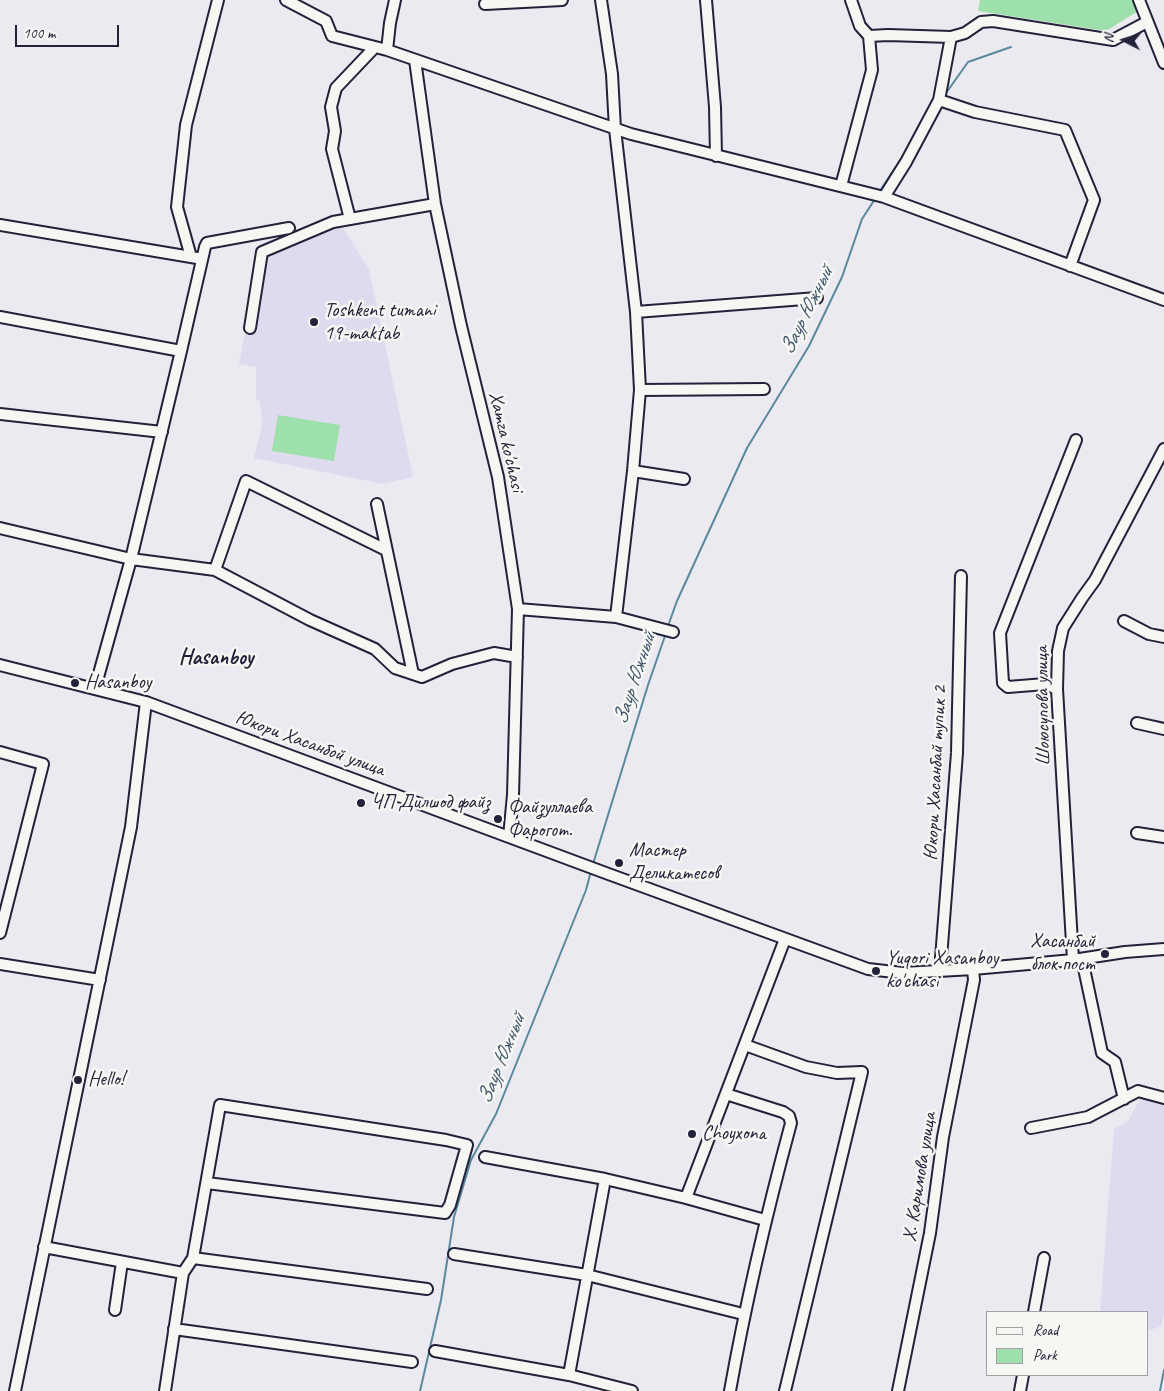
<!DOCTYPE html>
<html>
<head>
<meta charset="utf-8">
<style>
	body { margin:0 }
	#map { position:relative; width:1164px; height:1391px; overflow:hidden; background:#ebeaf1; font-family:Caveat,sans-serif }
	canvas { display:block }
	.legend { position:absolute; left:986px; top:1311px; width:162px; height:65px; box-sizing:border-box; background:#f6f6f2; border:1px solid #a1a1a9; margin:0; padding:6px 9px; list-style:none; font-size:15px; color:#22223b }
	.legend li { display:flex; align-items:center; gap:10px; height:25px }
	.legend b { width:25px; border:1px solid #a1a1a9 }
	.north { position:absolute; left:1099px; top:15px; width:50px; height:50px; -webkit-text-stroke:4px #f6f6f2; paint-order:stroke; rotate:275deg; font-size:14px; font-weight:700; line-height:20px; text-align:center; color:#22223b }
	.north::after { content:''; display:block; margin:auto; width:18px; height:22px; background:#22223b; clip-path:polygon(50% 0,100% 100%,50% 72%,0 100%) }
	.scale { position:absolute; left:15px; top:25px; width:104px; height:22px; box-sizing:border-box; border:2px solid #22223b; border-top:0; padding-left:6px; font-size:15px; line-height:18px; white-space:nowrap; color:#22223b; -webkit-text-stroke:4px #f6f6f2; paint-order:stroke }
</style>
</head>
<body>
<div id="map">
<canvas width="1164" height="1391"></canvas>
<ul class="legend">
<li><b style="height:6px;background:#f6f6f2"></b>Road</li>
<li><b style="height:14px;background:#9de0ab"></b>Park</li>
</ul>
<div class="north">N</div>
<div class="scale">100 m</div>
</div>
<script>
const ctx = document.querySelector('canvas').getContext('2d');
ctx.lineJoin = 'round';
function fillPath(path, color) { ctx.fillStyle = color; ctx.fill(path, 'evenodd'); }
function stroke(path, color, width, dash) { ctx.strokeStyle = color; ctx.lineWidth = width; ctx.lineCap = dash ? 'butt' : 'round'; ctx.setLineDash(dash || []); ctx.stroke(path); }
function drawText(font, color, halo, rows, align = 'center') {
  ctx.font = font + ' Caveat,sans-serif'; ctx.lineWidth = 5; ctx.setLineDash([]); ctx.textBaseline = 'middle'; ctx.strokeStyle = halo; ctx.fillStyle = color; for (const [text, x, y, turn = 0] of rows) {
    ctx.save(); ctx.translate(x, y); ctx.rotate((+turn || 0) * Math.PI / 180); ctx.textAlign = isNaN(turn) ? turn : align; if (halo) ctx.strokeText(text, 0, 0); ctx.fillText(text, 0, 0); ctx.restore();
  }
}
fillPath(new Path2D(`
	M332 225 343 228 369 269 413 477 383 484 254 458 262 425 260 401 256 400V367L239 364 259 260 267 262 269 255Z
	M1143 1094 1164 1099V1314L1161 1326 1148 1331V1312H1100L1114 1129 1128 1121Z`), '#dedbef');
fillPath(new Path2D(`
	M980 0H1133L1138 11 1106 31 978 11Z
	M278 415 340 425 334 461 272 451Z`), '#9de0ab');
stroke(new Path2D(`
	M944 96 968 62 1011 47
	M880 191 906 151
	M668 626 677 601 747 448 809 346 842 277 862 219 875 199
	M593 864 648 685 666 633
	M420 1391 441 1300 454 1217 471 1160 496 1114 586 890 591 871
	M1160 1391 1164 1370`), '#5a899d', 2);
const minor = new Path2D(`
	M286 0 326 21 332 36 387 50 631 134 884 197 1164 300
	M601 0 612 74 615 129 636 312 640 390 633 471 616 617
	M706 0 715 107 716 156
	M1139 0 1164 63
	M485 4 562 0
	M869 36 888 35 951 37 965 33 981 22 993 21 1113 40 1147 22
	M387 50 390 23 395 0
	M415 60 435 204 461 326 498 477 518 609 513 795 509 837
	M939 100 975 112 1065 130 1094 200 1070 266
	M841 186 872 70 869 36 860 26 851 0
	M884 197 906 162 939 100 951 37
	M350 219 332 149 335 131 331 107 336 88 374 48
	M0 225 197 258
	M191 257 177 207 186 125 218 0
	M636 312 817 298
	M0 317 181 351
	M250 328 262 252 333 222 435 204
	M640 390 764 389
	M0 414 162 432
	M633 471 684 479
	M377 504 413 674
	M0 528 131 559 215 570 310 620 375 649 395 668 422 677 452 664 494 653 517 657
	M215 570 246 481 386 550
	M518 609 616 617 673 632
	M1124 621 1149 634 1164 637
	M0 665 146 702 603 872 868 969 903 973 973 969 1073 960 1125 952 1164 949
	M95 688 131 559 181 351 205 247 207 243 289 228
	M1057 689 1045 684 1008 687 1003 683 1000 633 1076 440
	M1137 723 1164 729
	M0 752 43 764 0 933
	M1137 833 1164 837
	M1082 959 1102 1053 1115 1062 1124 1099
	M1073 960 1057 689 1058 651 1063 628 1082 598 1095 580 1164 449
	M0 964 100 980
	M940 971 957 753 961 576
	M745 1045 806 1067 837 1073 862 1072 785 1391
	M726 1094 783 1112 789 1116 791 1123C767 1212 746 1301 730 1391
	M1031 1128 1088 1117 1138 1091 1164 1098
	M485 1157 605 1179 686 1198 765 1220
	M686 1198 785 939
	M44 1247 183 1273
	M454 1254 587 1275 743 1314
	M193 1258 427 1289
	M115 1310 122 1262
	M1034 1312 1044 1258
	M174 1329 412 1362
	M435 1351 569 1375 632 1391
	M569 1375 605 1179
	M15 1391 131 827 146 702
	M165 1391 183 1273 193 1258 220 1105 446 1140 467 1145 450 1205 445 1213 207 1183
	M898 1391 930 1233 943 1137 974 980 973 969
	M1020 1391 1023 1375`);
stroke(minor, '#22223b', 14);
stroke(minor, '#f6f6f2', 10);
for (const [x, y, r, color] of [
	[314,322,5,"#22223b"],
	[75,683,5,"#22223b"],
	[361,803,5,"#22223b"],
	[498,819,5,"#22223b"],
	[619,863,5,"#22223b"],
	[1105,954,5,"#22223b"],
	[876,971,5,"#22223b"],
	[78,1080,5,"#22223b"],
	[692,1134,5,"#22223b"]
]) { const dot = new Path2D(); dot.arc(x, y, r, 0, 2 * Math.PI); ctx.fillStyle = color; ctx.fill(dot); stroke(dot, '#f6f6f2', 2); }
drawText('20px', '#22223b', '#f6f6f2', [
	["Toshkent tumani",324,311],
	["19-maktab",324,334],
	["Hasanboy",85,683],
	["ЧП Дилшод файз",371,803],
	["Файзуллаева",508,808],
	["Фарогот.",508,831],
	["Мастер",629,851],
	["Деликатесов",629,874],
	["Хасанбай",1095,942,"right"],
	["блок пост",1095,965,"right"],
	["Yuqori Xasanboy",886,959],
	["ko'chasi",886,982],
	["Hello!",88,1080],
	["Choyxona",702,1134]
], 'left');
drawText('20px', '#22223b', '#f6f6f2', [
	["Xamza ko'chasi",506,442,77],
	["Шоюсупова улица",1043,706,-91],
	["Юкори Хасанбой улица",310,744,20],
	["Юкори Хасанбай тупик 2",936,773,-87],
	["Х. Каримова улица",920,1177,-81]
]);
drawText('italic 21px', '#3e566c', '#f6f6f2', [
	["Заур Южный",807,311,-64],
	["Заур Южный",635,679,-72],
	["Заур Южный",502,1059,-68]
]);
drawText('bold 22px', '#22223b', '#f6f6f2', [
	["Hasanboy",216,658]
]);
</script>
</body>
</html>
